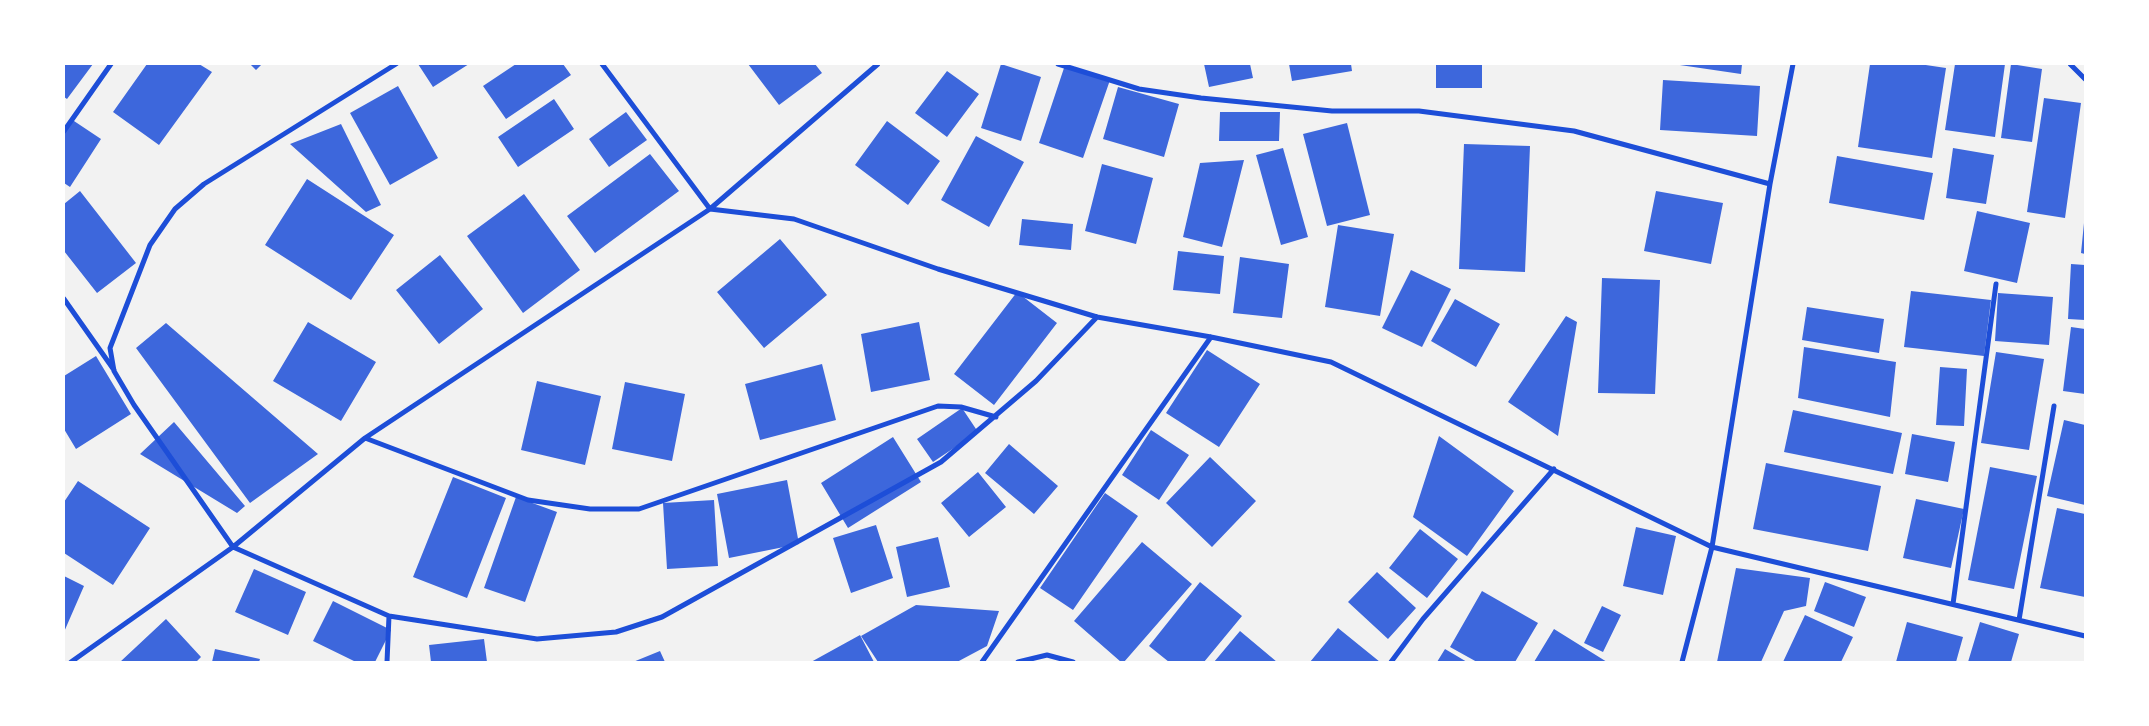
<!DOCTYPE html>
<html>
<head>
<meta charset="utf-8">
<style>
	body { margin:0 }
	#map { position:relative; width:2149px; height:726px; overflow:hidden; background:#f2f2f2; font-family:"Exo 2",sans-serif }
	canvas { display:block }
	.frame { position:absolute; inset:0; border:65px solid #fff; pointer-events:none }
</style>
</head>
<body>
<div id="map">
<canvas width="2149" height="726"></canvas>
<div class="frame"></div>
</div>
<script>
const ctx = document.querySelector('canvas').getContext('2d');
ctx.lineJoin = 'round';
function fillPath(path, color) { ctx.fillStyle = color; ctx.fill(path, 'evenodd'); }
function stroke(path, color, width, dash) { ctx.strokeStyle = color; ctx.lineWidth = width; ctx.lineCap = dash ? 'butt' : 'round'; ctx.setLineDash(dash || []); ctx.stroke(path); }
fillPath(new Path2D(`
	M64 64H93L67 99 64 97Z
	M147 64H199L212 72 159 145 113 112Z
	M250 64H262L256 70Z
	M418 64H469L433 87Z
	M516 64H563L571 75 506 119 483 86Z
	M748 64H815L822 73 779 105Z
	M1001 64 1041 77 1021 141 981 128Z
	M1204 64H1250L1253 78 1209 87Z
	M1289 64H1351L1352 71 1292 81Z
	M1436 64H1482V88H1436Z
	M1673 64H1742L1741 74Z
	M1870 64H1919L1946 68 1932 158 1858 147Z
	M1955 64H2005L1995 137 1945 130Z
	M2011 64 2042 69 2032 142 2001 138Z
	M1065 65 1110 80 1083 158 1039 143Z
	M947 71 979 94 947 137 915 113Z
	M1663 80 1760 86 1757 136 1660 130Z
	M398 86 438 158 390 185 350 113Z
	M1118 87 1179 104 1164 157 1103 139Z
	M2044 98 2081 103 2065 218 2027 212Z
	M554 99 574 129 518 167 498 137Z
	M626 112 647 140 609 167 589 139Z
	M1220 112H1280L1279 141H1219Z
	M71 119 101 139 70 187 64 183V130Z
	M887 121 940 161 908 205 855 165Z
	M1347 123 1370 215 1327 226 1303 134Z
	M341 124 381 205 366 212 290 144Z
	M976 136 1024 162 989 227 941 200Z
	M1464 144 1530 146 1525 272 1459 269Z
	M1283 148 1308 237 1281 245 1256 155Z
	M1953 148 1994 155 1986 204 1946 198Z
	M650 154 679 191 595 253 567 216Z
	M1837 156 1933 173 1924 220 1829 203Z
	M1244 160 1222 247 1183 237 1200 163Z
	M1102 164 1153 178 1136 244 1085 231Z
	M307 179 394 235 351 300 265 245Z
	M80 191 136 263 97 293 64 251V204Z
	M1656 191 1723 203 1711 264 1644 251Z
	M524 194 580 270 523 313 467 236Z
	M1977 211 2030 223 2017 283 1964 271Z
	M1022 219 1073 224 1071 250 1019 245Z
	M2084 223H2085V254L2081 253Z
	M1338 225 1394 234 1380 316 1325 307Z
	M780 239 827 295 764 348 717 292Z
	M1178 251 1224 256 1220 294 1173 290Z
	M440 255 483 309 439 344 396 290Z
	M1240 257 1289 264 1282 318 1233 313Z
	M2071 264 2085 265V320L2068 319Z
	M1411 270 1451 289 1422 347 1382 328Z
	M1602 278 1660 280 1655 394 1598 393Z
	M1911 291 1991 300 1984 356 1904 347Z
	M1017 292 1057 323 994 405 954 374Z
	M1998 293 2053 297 2049 345 1995 341Z
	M1455 299 1500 324 1476 367 1431 341Z
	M1807 307 1884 319 1879 353 1802 340Z
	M1566 316 1577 322 1558 436 1508 402Z
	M308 322 376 362 341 421 273 381Z
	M919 322 930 380 871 392 861 334Z
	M166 323 318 454 250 503 136 348Z
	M2071 327 2085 329V394L2063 391Z
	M1804 347 1896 362 1890 417 1798 398Z
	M1207 350 1260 384 1219 447 1166 413Z
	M1996 352 2044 359 2029 450 1981 443Z
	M96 356 131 414 76 449 64 429V376Z
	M822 364 836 420 760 440 745 384Z
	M1940 367 1967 369 1964 426 1936 425Z
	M537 381 601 396 585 465 521 450Z
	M625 382 685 394 672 461 612 449Z
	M962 408 978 432 933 462 917 439Z
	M1793 410 1902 433 1893 474 1784 452Z
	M2064 420 2085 425V505L2047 496Z
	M174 422 245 506 237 513 140 454Z
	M1151 430 1189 455 1159 500 1122 475Z
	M1912 434 1955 442 1948 482 1905 474Z
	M1439 436 1514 491 1467 556 1413 517Z
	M893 437 921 482 848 528 821 483Z
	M1009 444 1058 486 1034 514 985 473Z
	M1210 457 1256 501 1212 547 1166 503Z
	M1766 463 1881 486 1868 551 1753 529Z
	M1990 467 2037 476 2014 589 1968 580Z
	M978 472 1006 507 969 537 941 503Z
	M453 477 506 498 467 598 413 577Z
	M787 480 799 544 729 558 717 494Z
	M78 481 150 528 113 585 64 553V502Z
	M1105 493 1138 516 1073 610 1040 588Z
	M516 497 557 512 525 602 484 588Z
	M1916 499 1964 509 1951 568 1903 558Z
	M714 500 718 566 667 569 663 503Z
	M2057 508 2085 514V597L2040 588Z
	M876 525 893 578 851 593 833 538Z
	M1636 527 1676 536 1663 595 1623 586Z
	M1420 529 1458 559 1427 598 1389 568Z
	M938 537 950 587 907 597 896 547Z
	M1142 542 1192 584 1124 662H1121L1074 621Z
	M1736 568 1810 578 1806 606 1784 611 1761 662H1717Z
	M254 569 306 592 288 635 235 612Z
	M1377 572 1416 608 1388 639 1348 602Z
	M64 576 84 586 64 632Z
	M1200 582 1242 616 1204 662H1169L1149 646Z
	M1825 582 1866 597 1854 627 1814 611Z
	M1482 591 1538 623 1515 662H1477L1450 647Z
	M333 601 391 630 375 662H356L313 641Z
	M916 605 999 611 987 646 957 662H878L861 636Z
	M1602 606 1621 615 1603 652 1584 643Z
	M1805 615 1853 637 1841 662H1783Z
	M166 619 201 657 196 662H120Z
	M1907 622 1963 637 1956 662H1896Z
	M1980 622 2019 634 2011 662H1968Z
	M1338 628 1380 662H1310Z
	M1554 629 1607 662H1534Z
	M1240 631 1277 662H1214Z
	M860 635 874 662H811Z
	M484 639 487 662H431L429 645Z
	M215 649 260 659 259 662H212Z
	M1445 649 1467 662H1437Z
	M660 651 665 662H633Z`), '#3d67dc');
stroke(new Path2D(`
	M396 64 204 184 175 209 150 245 110 348 114 371 134 405 233 547 389 616 537 639 616 632 662 617 941 462 1036 381 1097 317
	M602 64 710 209 794 219 938 269 1097 317 1211 337 1331 362 1712 547 2085 636
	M1058 64 1139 89 1201 98 1332 111H1419L1574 131 1770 184
	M2070 64 2085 79
	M64 131 111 64
	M64 299 114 370
	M365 438 528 500 590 509H639L938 406 961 407 996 417
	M1953 604 1996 284
	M2019 620 2054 406
	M71 662 233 547 365 438 710 209 878 64
	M387 662 389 616
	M982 662 1211 337
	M1018 662 1047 655 1073 662
	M1391 662 1423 619 1554 469
	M1682 662 1712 547 1770 184 1793 64`), '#1d4ed8', 5);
</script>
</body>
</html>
